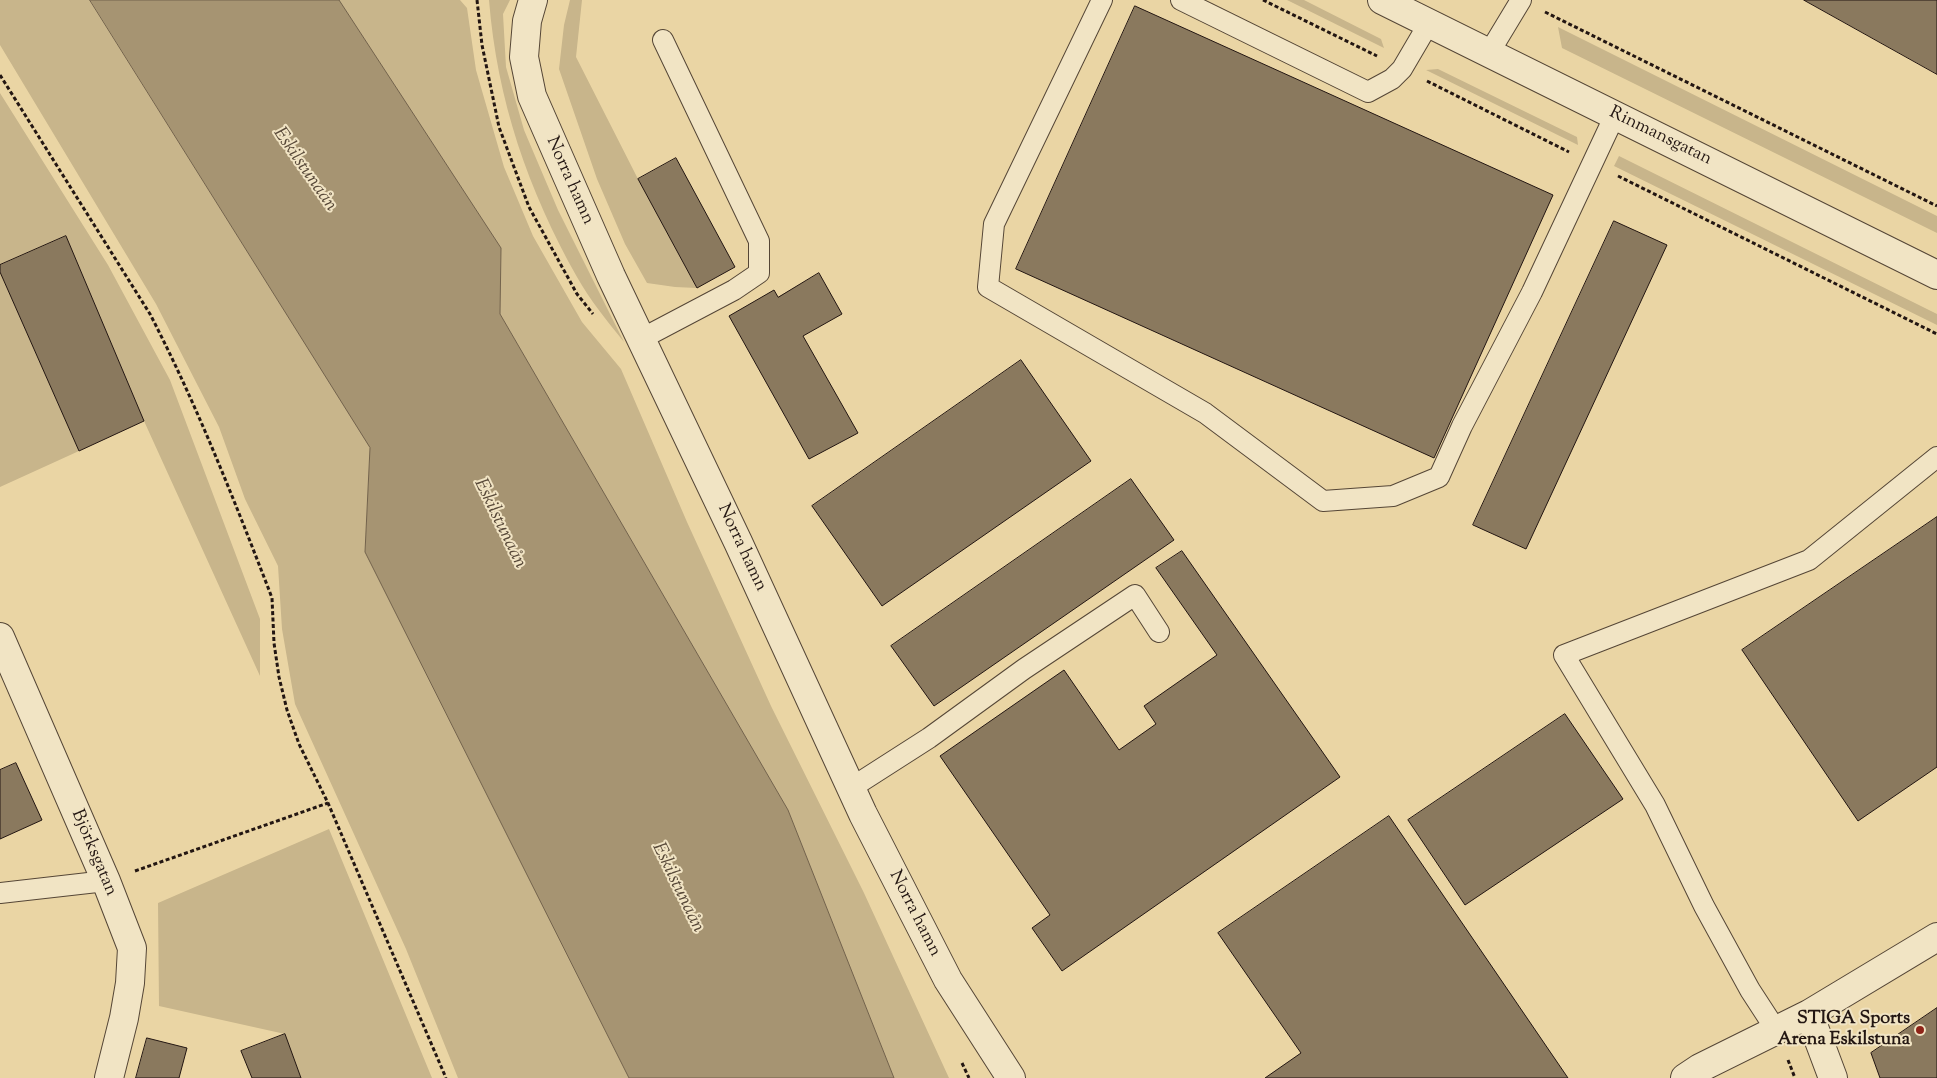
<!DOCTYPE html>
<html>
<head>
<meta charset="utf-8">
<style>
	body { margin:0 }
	canvas { display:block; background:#ead5a4 }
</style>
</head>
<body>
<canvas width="1937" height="1078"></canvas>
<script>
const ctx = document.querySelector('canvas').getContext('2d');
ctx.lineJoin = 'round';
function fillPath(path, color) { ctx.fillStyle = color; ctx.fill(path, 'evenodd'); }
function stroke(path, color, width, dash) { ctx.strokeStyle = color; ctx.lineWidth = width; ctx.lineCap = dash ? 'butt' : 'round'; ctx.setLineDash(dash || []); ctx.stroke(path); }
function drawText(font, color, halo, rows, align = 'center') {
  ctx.font = font + ' "Sorts Mill Goudy",serif'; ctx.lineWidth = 4; ctx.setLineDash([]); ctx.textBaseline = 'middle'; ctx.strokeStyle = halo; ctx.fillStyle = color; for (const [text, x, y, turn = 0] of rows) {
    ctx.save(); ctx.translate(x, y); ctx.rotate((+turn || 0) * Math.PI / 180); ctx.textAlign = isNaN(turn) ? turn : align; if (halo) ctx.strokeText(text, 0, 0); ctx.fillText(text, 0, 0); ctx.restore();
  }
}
fillPath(new Path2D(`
	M0 0H90L370 448 365 552 629 1078H458L406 949 295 704 282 629 278 566 245 499 219 427 156 304 0 45Z
	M339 0H460L467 8 476 70 504 167 533 236 582 322 621 369 687 522 771 706 864 893 949 1078H894L788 810 500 314 501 248Z
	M489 0H510L503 14 506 67 524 130 558 210 624 342C607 321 590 300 577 277 528 190 497 100 489 0Z
	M570 0H582L576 57 638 179 697 288 675 287 647 283 625 244 597 179 559 69 564 25Z
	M1287 0H1304L1381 39 1384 48Z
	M1558 27 1937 216V233L1562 48Z
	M1438 69 1577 137 1578 145 1426 70Z
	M0 93 108 265 170 380 260 619V676L144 421 66 236 0 265Z
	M1619 156 1937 314V325L1614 166Z
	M0 272 79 451 0 487Z
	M329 829 432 1078H301L285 1034 159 1006 158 903Z`), '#c8b58b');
const water = new Path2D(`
	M90 0H339L501 248 500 314 788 810 894 1078H629L365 552 370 448Z`);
fillPath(water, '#a69472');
stroke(water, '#72624c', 1);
const building = new Path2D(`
	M1804 0H1937V74Z
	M1135 6 1553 195 1434 458 1016 269Z
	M676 158 735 267 697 288 638 179Z
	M1614 221 1667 245 1526 549 1473 525Z
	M66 236 144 421 79 451 0 272V265Z
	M819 273 842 314 803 336 858 433 809 459 729 316 774 290 778 297Z
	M1021 360 1091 461 882 606 812 506Z
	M1131 479 1174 540 934 706 891 646Z
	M1937 517V767L1858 821 1742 650Z
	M1182 551 1340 777 1062 971 1032 928 1050 915 940 756 1064 670 1119 750 1156 724 1144 706 1217 655 1156 568Z
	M1565 714 1623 799 1465 905 1408 820Z
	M16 763 42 820 0 839V770Z
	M1389 816 1568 1078H1265L1301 1053 1218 933Z
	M1937 1008V1078H1880L1871 1053Z
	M285 1034 301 1078H252L241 1051Z
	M147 1038 187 1048 179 1078H136Z`);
fillPath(building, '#8a795e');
stroke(building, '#231612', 1);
const service = new Path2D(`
	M1102 0 994 224 988 287 1205 413 1323 501 1393 496 1439 477 1462 426 1532 292 1615 115
	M1181 0 1368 92 1392 79 1402 69 1429 23
	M1489 53 1521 0
	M641 339 734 290 759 273V241L663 40
	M851 788 929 738 1024 669 1135 595 1159 632
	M0 893 106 881
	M1776 1030 1750 990 1704 906 1655 805 1564 655 1809 560 1937 457`);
const minor = new Path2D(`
	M533 0 527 21 524 57 532 96 611 276 738 542 863 814 948 980 1011 1078
	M0 637 106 881 132 948 130 983 124 1018 109 1078
	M1809 1014 1833 1078
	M1685 1078 1700 1068 1809 1014 1937 937`);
const tertiary = new Path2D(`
	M1382 0 1937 275`);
stroke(service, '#554636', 22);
stroke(minor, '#554636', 30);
stroke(tertiary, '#554636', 30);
stroke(new Path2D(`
	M477 0 482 45 499 127 529 207 577 294 593 314
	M1263 0 1377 56
	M1545 12 1937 206
	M0 75 150 314C196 403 233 497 269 590L272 598 274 643 279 677 287 710 299 744 328 803 446 1078
	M1427 81 1569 152
	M1618 176 1937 334
	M135 871 328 803
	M1788 1060 1795 1078
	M962 1063 969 1078`), '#231612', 3, [4, 2.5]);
stroke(service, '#f1e4c4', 20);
stroke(minor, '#f1e4c4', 28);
stroke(tertiary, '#f1e4c4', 28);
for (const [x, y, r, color] of [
	[1920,1030,5,"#8f2418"]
]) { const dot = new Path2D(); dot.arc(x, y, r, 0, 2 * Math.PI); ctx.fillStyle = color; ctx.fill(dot); stroke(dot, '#f1e4c4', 2); }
drawText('18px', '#231612', '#f1e4c4', [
	["Rinmansgatan",1660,137,26],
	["Norra hamn",569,181,66],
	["Norra hamn",741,548,65],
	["Björksgatan",93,853,67],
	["Norra hamn",914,914,63]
]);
drawText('bold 18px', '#231612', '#f1e4c4', [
	["STIGA Sports",1910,1020],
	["Arena Eskilstuna",1910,1041]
], 'right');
drawText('italic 19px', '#574838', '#f1e4c4', [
	["Eskilstunaån",304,170,55],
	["Eskilstunaån",499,524,64],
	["Eskilstunaån",677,888,64]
]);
</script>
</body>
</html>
